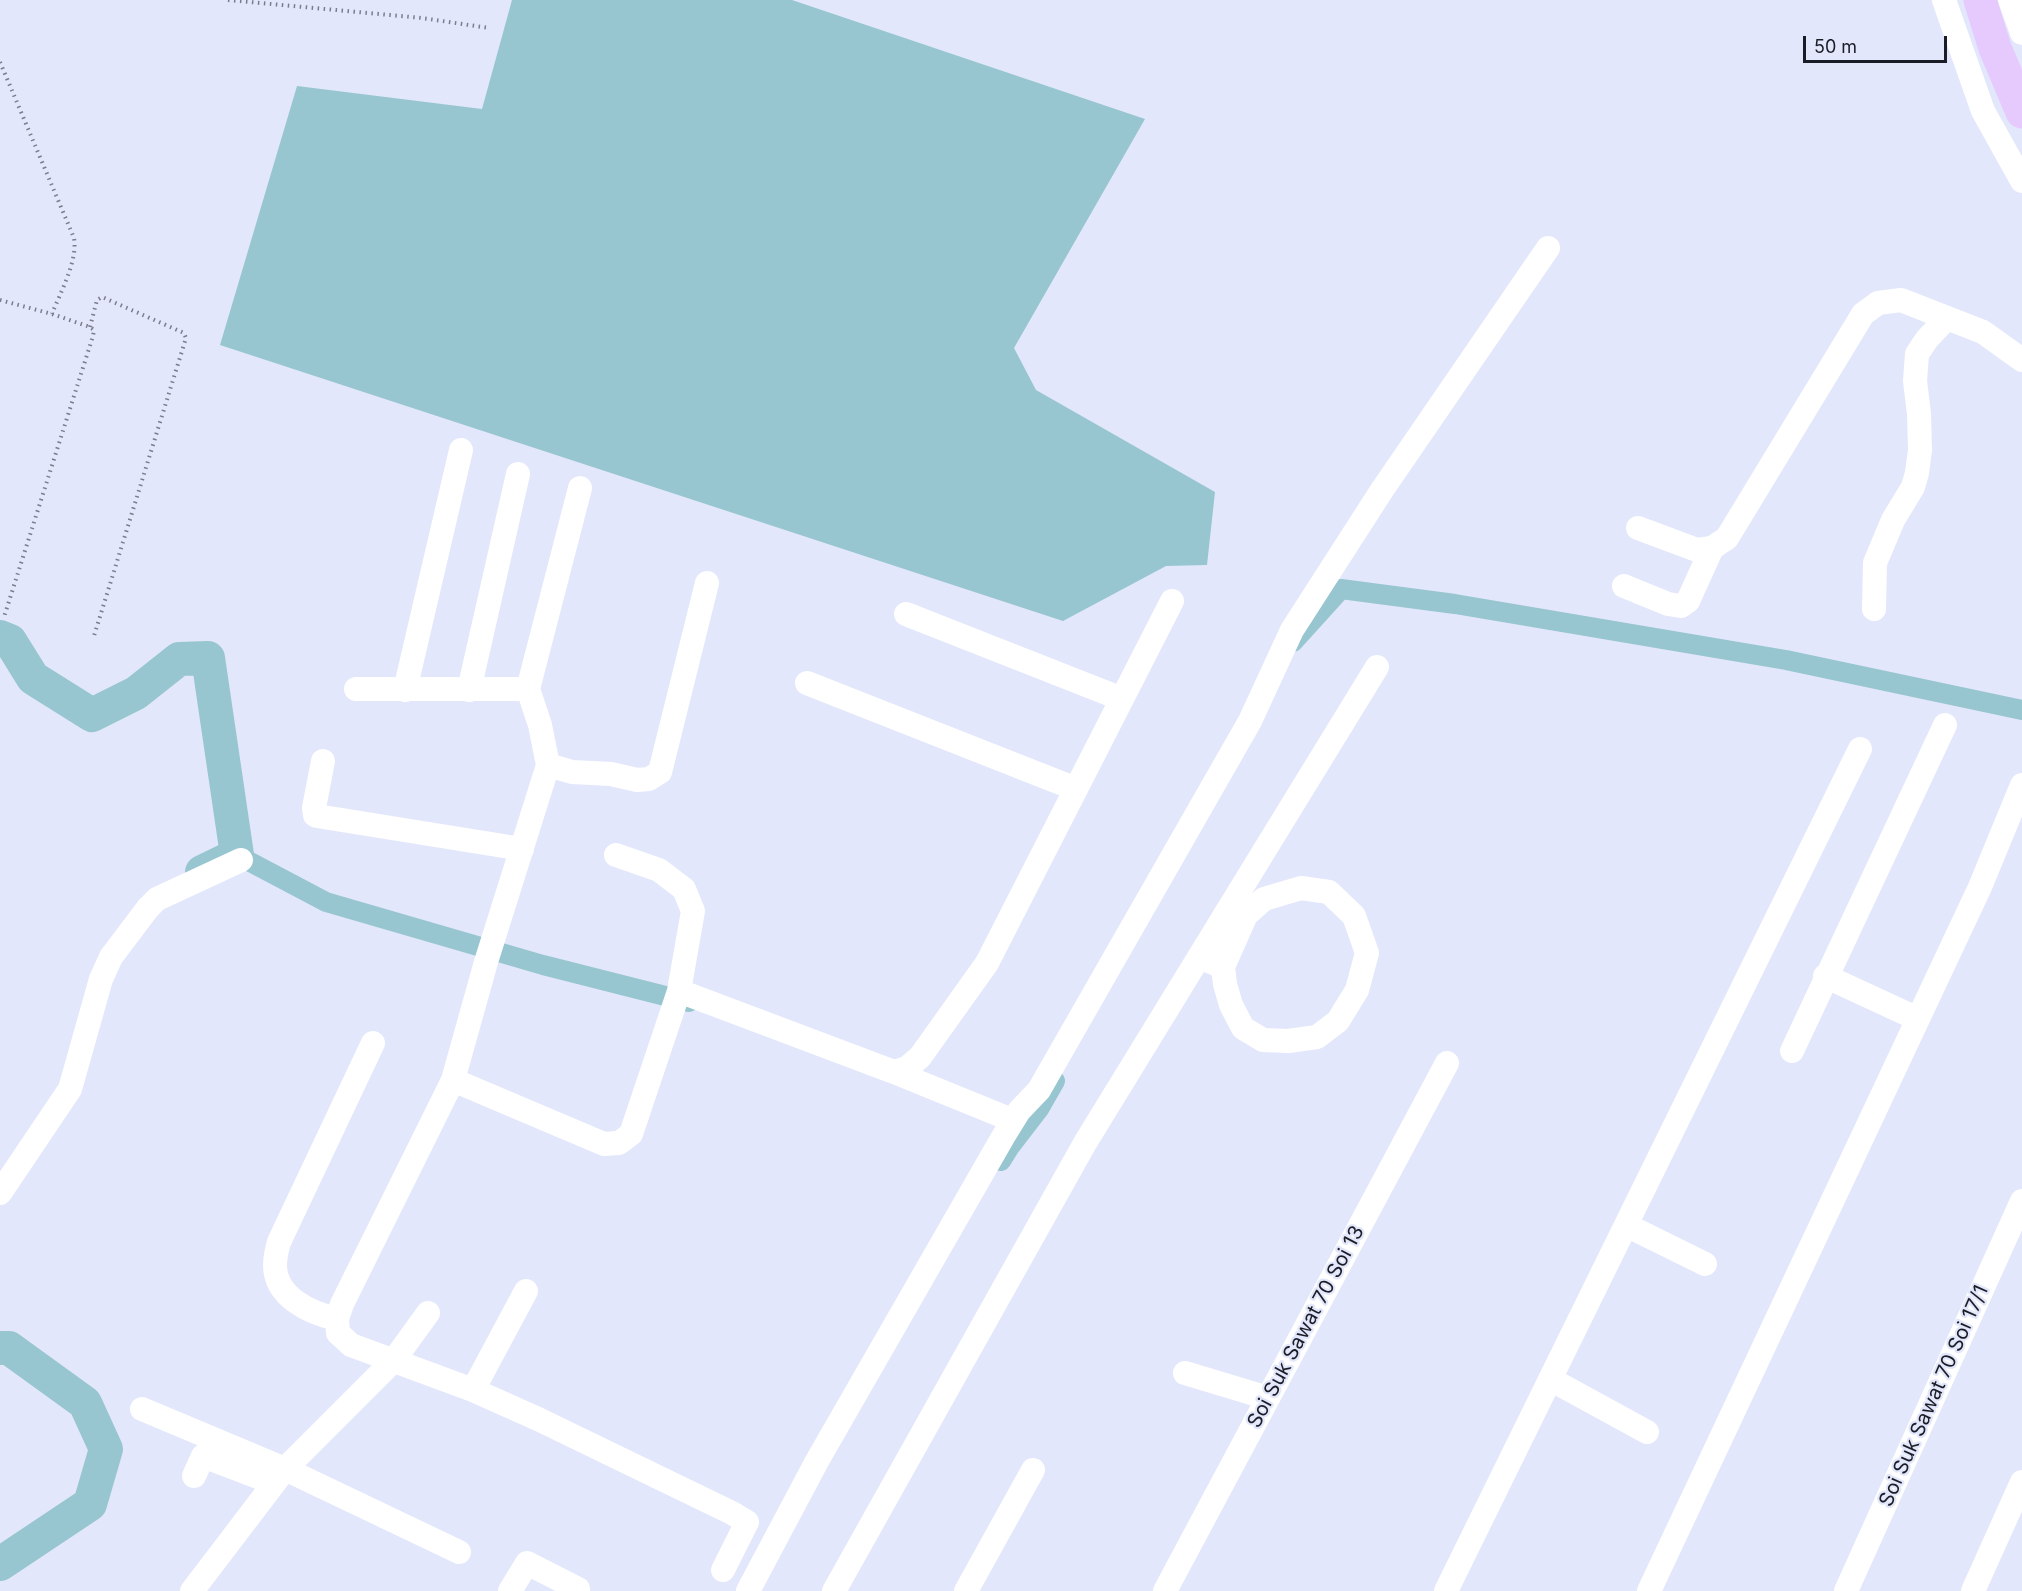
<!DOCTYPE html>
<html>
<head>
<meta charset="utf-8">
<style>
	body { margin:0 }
	#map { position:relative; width:2022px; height:1591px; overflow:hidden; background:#e3e7fb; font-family:Inter,sans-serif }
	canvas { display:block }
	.scale { position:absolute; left:1803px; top:36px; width:144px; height:27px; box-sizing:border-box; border:3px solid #1b1d26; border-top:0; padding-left:8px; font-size:18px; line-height:21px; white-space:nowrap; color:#1b1d26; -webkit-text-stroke:4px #e3e7fb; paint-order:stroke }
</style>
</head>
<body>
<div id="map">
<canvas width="2022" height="1591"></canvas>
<div class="scale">50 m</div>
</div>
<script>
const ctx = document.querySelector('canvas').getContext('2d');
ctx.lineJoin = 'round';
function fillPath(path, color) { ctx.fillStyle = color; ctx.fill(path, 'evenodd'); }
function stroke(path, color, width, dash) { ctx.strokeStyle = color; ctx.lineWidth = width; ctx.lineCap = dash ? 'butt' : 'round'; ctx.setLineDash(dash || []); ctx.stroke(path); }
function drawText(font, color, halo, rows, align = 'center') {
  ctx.font = font + ' Inter,sans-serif'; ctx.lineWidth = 4.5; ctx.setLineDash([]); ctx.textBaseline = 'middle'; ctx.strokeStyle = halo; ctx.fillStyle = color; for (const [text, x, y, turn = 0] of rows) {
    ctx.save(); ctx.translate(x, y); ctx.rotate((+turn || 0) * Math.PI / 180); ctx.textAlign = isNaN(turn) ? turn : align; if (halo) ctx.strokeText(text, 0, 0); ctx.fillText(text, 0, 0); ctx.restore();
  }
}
fillPath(new Path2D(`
	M512 0H792L1145 119 1014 348 1036 390 1215 492 1207 565 1166 566 1063 621 220 345 297 86 482 109Z`), '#97c6d0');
stroke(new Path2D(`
	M1293 642 1341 589 1455 604 1786 660 2022 710
	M237 855 326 902 543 965 689 1002
	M1001 1161 1009 1148 1039 1109 1055 1081`), '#97c6d0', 20);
stroke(new Path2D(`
	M0 637 10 641 33 678 92 715 136 693 179 659 208 658 237 855 202 872
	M0 1348H9L85 1403 106 1449 90 1504 0 1564`), '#97c6d0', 34);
stroke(new Path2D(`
	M228 0 422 18 489 28
	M0 62 74 238C78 261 60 293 52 314
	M0 300 52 314 90 327 94 330 93 336 4 617
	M90 327 97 300 102 297 184 333 186 338 94 636`), '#7a7d8b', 4, [1.5, 4.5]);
stroke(new Path2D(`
	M1944 0 1983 111 2022 181
	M2010 0 2022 33
	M580 488 528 689 540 725 548 765 486 962 453 1080 342 1304 337 1319 338 1333 351 1345 473 1390 538 1419 732 1513 747 1522 723 1570
	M1638 528 1697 550 1712 548 1727 538 1863 314 1878 303 1901 300 1983 332 2022 360
	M1624 586 1668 604 1681 606 1688 601 1712 548
	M1874 609 1875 563 1893 520 1913 487 1917 473 1920 450 1919 414 1915 381 1917 354 1927 339 1947 318
	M906 614 1122 699
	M807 683 1076 789
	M356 689H528
	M405 690 461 450
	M469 690 518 474
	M323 761 314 808 315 815 317 816 522 849
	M548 765 572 772 611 774 637 780 649 779 660 772 707 583
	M1199 957 1223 967 1246 915 1264 899 1301 888 1329 892 1354 916 1367 953 1357 990 1338 1021 1317 1037 1288 1041 1263 1040 1243 1028 1231 1005 1225 984 1223 967
	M1825 976 1918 1019
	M679 991 894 1072 1012 1120
	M1792 1051 1945 725
	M894 1072 907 1068 920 1057 987 963 1172 601
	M453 1080 604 1144 619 1143 631 1134 679 991 693 911 684 889 659 870 616 855
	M0 1193 70 1089 101 979 111 957 148 908 157 899 241 860
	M1626 1225 1705 1264
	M337 1319C310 1313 275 1297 275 1265 275 1257 277 1249 279 1242L373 1043
	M1185 1373 1268 1398
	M1550 1379 1647 1432
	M473 1390 526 1291
	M142 1409 285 1469 459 1552
	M194 1476 203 1456 274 1483
	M192 1591 285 1469 394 1360 428 1313
	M510 1591 527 1563 578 1589 577 1591
	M748 1591 817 1461 1003 1137 1019 1111 1039 1090 1250 721 1292 630 1382 490 1548 248
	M834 1591 1085 1143 1377 667
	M966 1591 1033 1470
	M1165 1591 1447 1063
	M1446 1591 1860 749
	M1649 1591 1980 887 2022 785
	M1846 1591 2022 1201
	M1973 1591 2022 1482`), '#fff', 24);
stroke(new Path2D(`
	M1980 0 1995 48 2022 112`), '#e6cafd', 33);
drawText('20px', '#1b1d26', '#e3e7fb', [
	["Soi Suk Sawat 70 Soi 13",1306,1327,-62],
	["Soi Suk Sawat 70 Soi 17/1",1934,1396,-66]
]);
</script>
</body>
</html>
